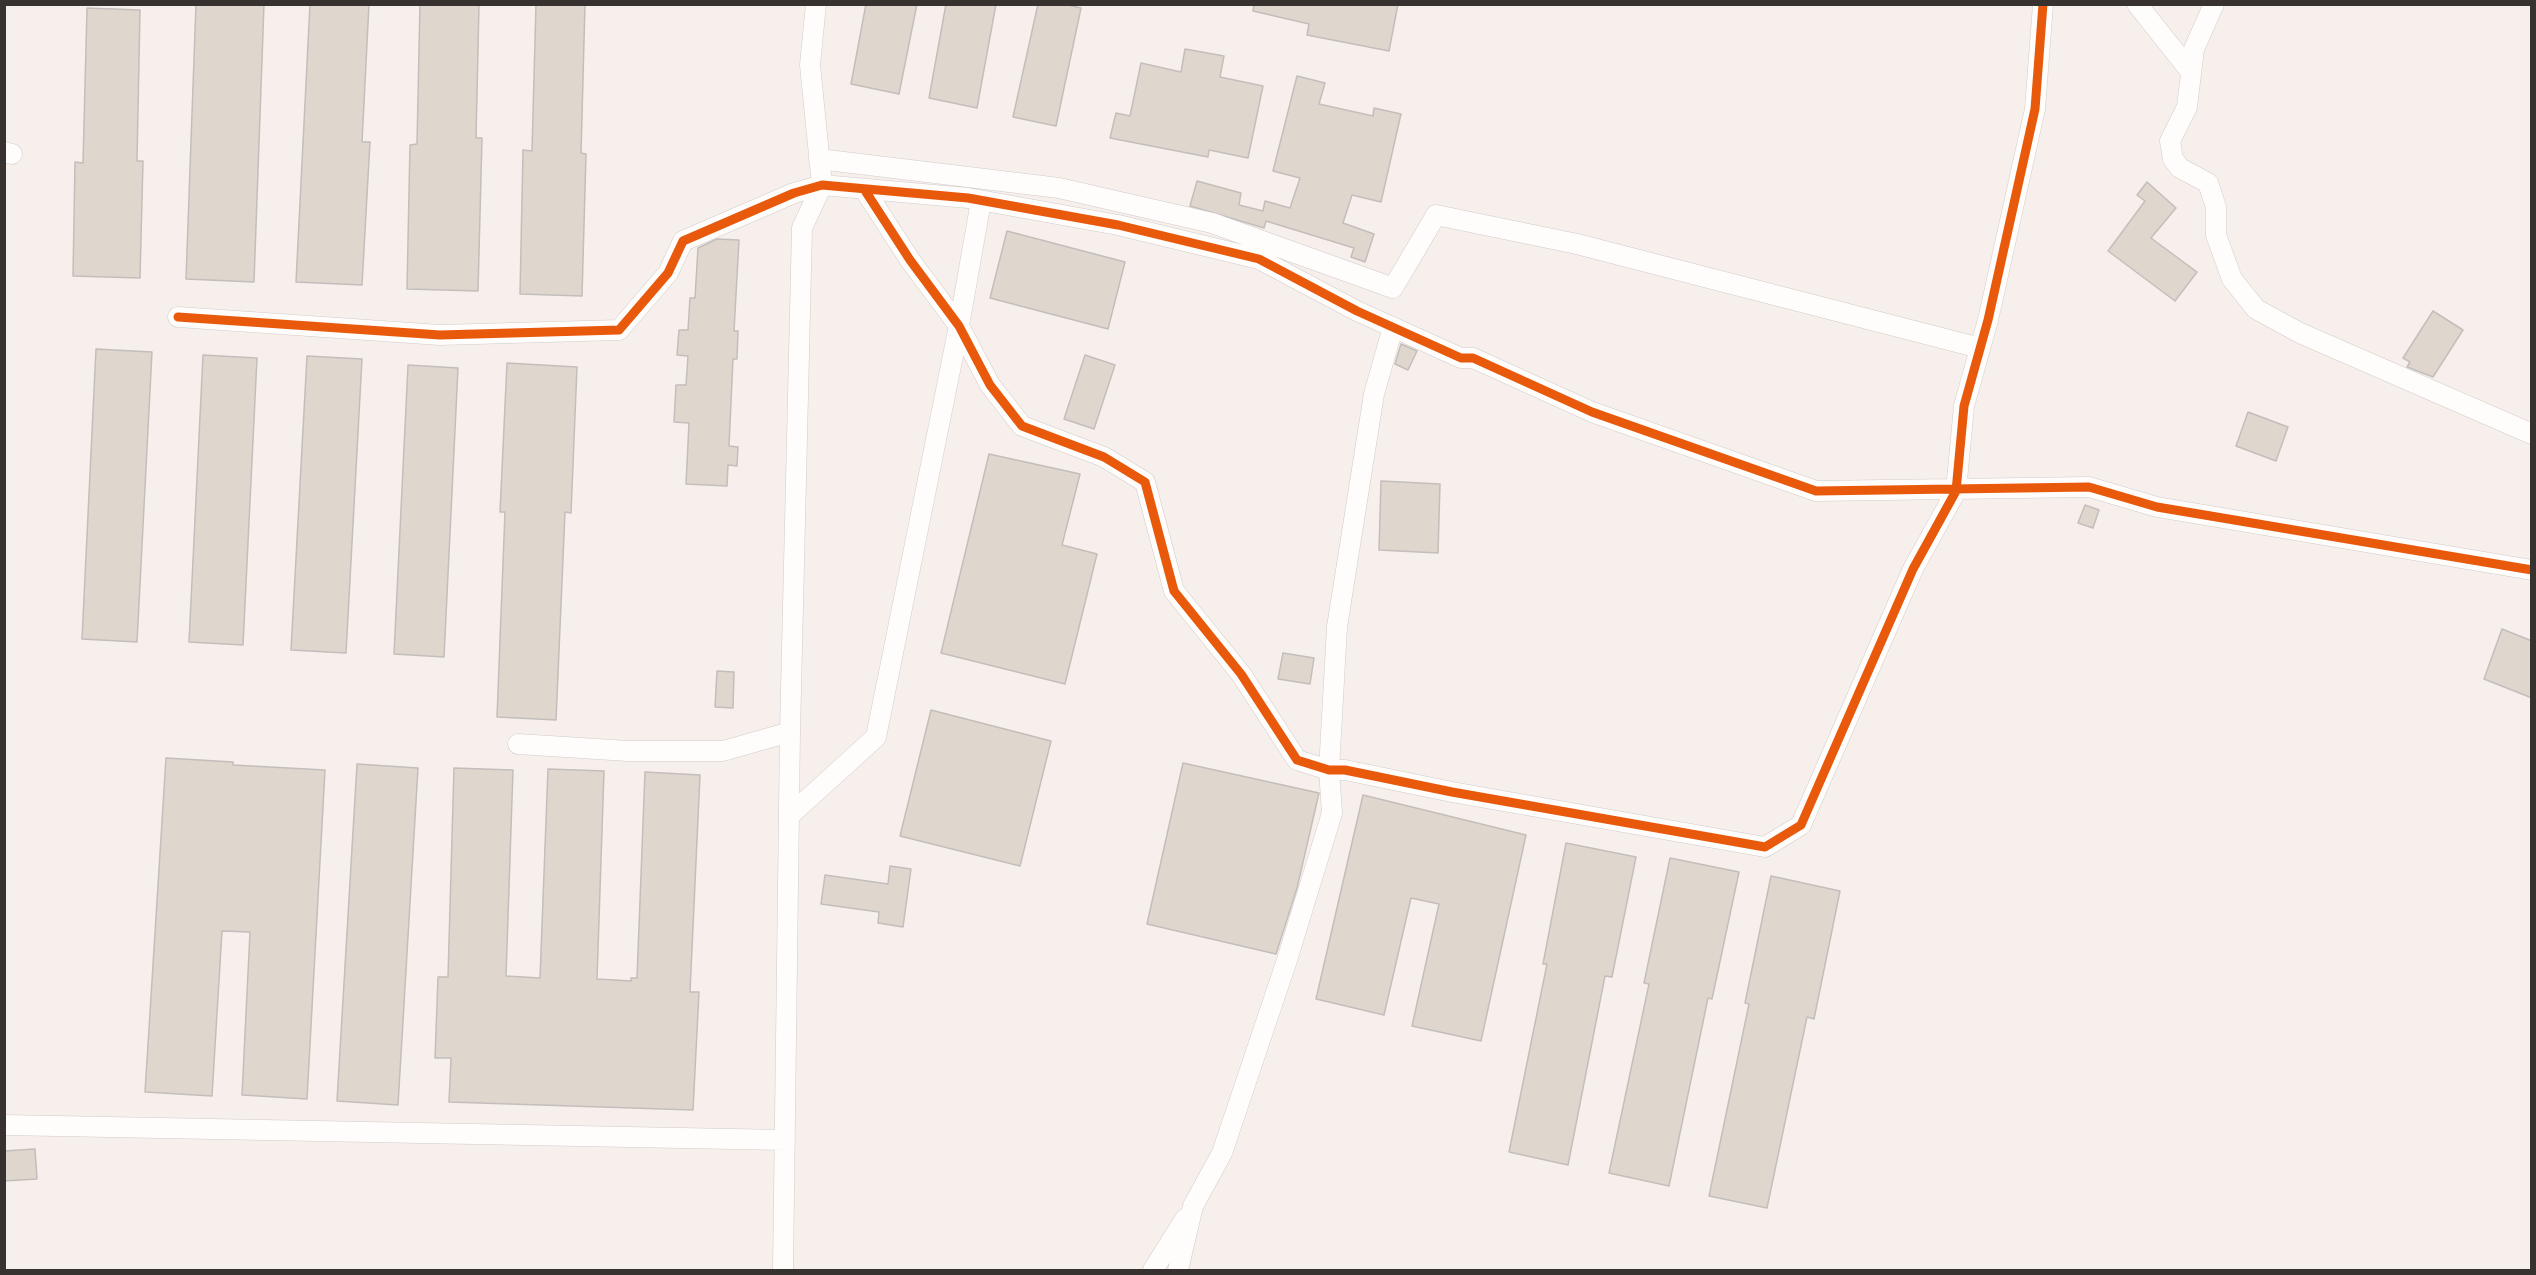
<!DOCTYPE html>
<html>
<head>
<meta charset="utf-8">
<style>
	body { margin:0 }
	#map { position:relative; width:2536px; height:1275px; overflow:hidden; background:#f7efec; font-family:Lora,serif }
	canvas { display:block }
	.frame { position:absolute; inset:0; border:6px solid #373230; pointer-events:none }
</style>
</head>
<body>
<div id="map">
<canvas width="2536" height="1275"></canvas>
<div class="frame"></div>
</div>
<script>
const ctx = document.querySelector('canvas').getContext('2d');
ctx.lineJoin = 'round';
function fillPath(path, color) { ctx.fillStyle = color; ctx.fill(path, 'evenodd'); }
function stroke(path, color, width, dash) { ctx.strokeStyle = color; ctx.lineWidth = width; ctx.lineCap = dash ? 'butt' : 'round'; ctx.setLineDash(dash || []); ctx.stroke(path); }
const building = new Path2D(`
	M196 4H264L254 282 186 279Z
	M310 4H369L362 142H370L362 285 296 282Z
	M420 4H479L476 138H482L478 291 407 289 410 145 417 144Z
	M536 4H585L581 153 586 154 582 296 520 294 523 150 532 151Z
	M866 4H917L899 94 851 84Z
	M946 4H996L977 108 929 98Z
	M1038 4H1063L1081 8 1056 126 1013 117Z
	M1254 4H1398L1389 51 1307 35 1309 24 1253 11Z
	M87 8 140 10 137 161H143L140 278 73 276 75 162 83 163Z
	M1185 49 1224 56 1220 77 1263 86 1248 158 1209 150 1208 157 1110 138 1116 113 1130 116 1141 63 1181 72Z
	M1297 76 1325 83 1319 104 1373 116 1374 108 1401 114 1381 202 1352 195 1343 223 1374 234 1365 262 1351 257 1354 248 1266 221 1264 228 1190 206 1197 181 1241 193 1239 205 1263 211 1265 201 1290 208 1300 178 1273 171Z
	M2147 182 2176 208 2151 238 2197 272 2175 301 2108 251 2145 201 2137 195Z
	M1007 231 1125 262 1108 329 990 298Z
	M717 239 739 240 734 331H738L737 359H733L729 446 738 447 737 466 728 465 727 486 686 484 689 423 674 422 676 385H686L688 356 677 355 679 330H688L690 298H695L698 248Z
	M2433 311 2463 330 2433 377 2407 367 2410 362 2403 358Z
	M1401 344 1417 351 1408 370 1395 364Z
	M96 349 152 352 137 642 82 639Z
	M203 355 257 358 243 645 189 642Z
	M1085 355 1115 365 1094 429 1064 419Z
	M307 356 362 359 346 653 291 650Z
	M507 363 577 367 571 513 565 512 556 720 497 717 505 512H500Z
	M408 365 458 368 444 657 394 654Z
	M2248 412 2288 427 2276 461 2236 446Z
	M989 454 1080 474 1062 545 1097 554 1065 684 941 653Z
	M1381 481 1440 484 1438 553 1379 550Z
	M2085 505 2099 510 2093 528 2078 523Z
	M2502 629 2532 641V698L2484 679Z
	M1283 653 1314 658 1310 684 1278 679Z
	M717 671 734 672 733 708 715 707Z
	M931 710 1051 741 1020 866 900 836Z
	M166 758 233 762V765L325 770 307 1099 242 1095 250 932 222 931 212 1096 145 1092Z
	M1183 763 1319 793 1297 888 1276 954 1147 924Z
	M357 764 418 768 398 1105 337 1101Z
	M454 768 513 770 506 976 540 978 548 769 604 771 597 979 631 981V978H637L645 772 700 775 690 992H699L693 1110 449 1102 451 1058H435L438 977H448Z
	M1363 795 1526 835 1481 1041 1412 1026 1439 904 1411 898 1384 1015 1316 999Z
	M1566 843 1636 857 1612 977 1605 976 1568 1165 1509 1152 1547 964H1543Z
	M1670 858 1739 872 1712 999 1708 998 1669 1186 1609 1173 1649 984 1644 983Z
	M890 866 911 869 903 927 878 923 879 912 821 904 825 875 888 884Z
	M1771 876 1840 891 1814 1019 1807 1017 1767 1208 1709 1196 1749 1004 1745 1003Z
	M35 1149 37 1179 4 1181V1151Z`);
fillPath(building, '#dfd6ce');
stroke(building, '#c3bebb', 1.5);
const street = new Path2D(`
	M2137 4 2191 72
	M2214 4 2194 49 2187 107 2170 141 2173 159 2180 168 2208 183 2216 207V235L2232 279 2256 309 2300 333 2532 434
	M4 152 12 154
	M819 159 1059 188 1212 223 1393 288 1436 215 1577 244 1980 348
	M864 189 910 260 959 326 990 385 1022 426 1104 457 1145 482 1174 591 1241 674 1297 760 1329 770H1345L1452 792 1765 847 1801 825 1913 569 1956 491 1964 406 1988 320 2035 109 2043 4
	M178 317 440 335 619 330 668 273 683 241 794 193 822 185 968 198 1118 225 1259 259 1357 311 1461 358H1473L1592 412 1816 491 2089 487 2157 507 2532 570
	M518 744 628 751H723L790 732
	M789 816 876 737 959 326 981 201
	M4 1125 785 1140
	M783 1270 790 732 802 228 822 185 810 65 816 4
	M1153 1270 1185 1219
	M1178 1270 1193 1206 1222 1153 1287 960 1332 813 1329 770 1337 627 1374 394 1393 327`);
stroke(street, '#d1cbc8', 21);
stroke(street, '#fefdfc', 20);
stroke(new Path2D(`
	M864 189 910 260 959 326 990 385 1022 426 1104 457 1145 482 1174 591 1241 674 1297 760 1329 770H1345L1452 792 1765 847 1801 825 1913 569 1956 491 1964 406 1988 320 2035 109 2043 4
	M178 317 440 335 619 330 668 273 683 241 794 193 822 185 968 198 1118 225 1259 259 1357 311 1461 358H1473L1592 412 1816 491 2089 487 2157 507 2532 570`), '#e8590c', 9);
</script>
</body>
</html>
